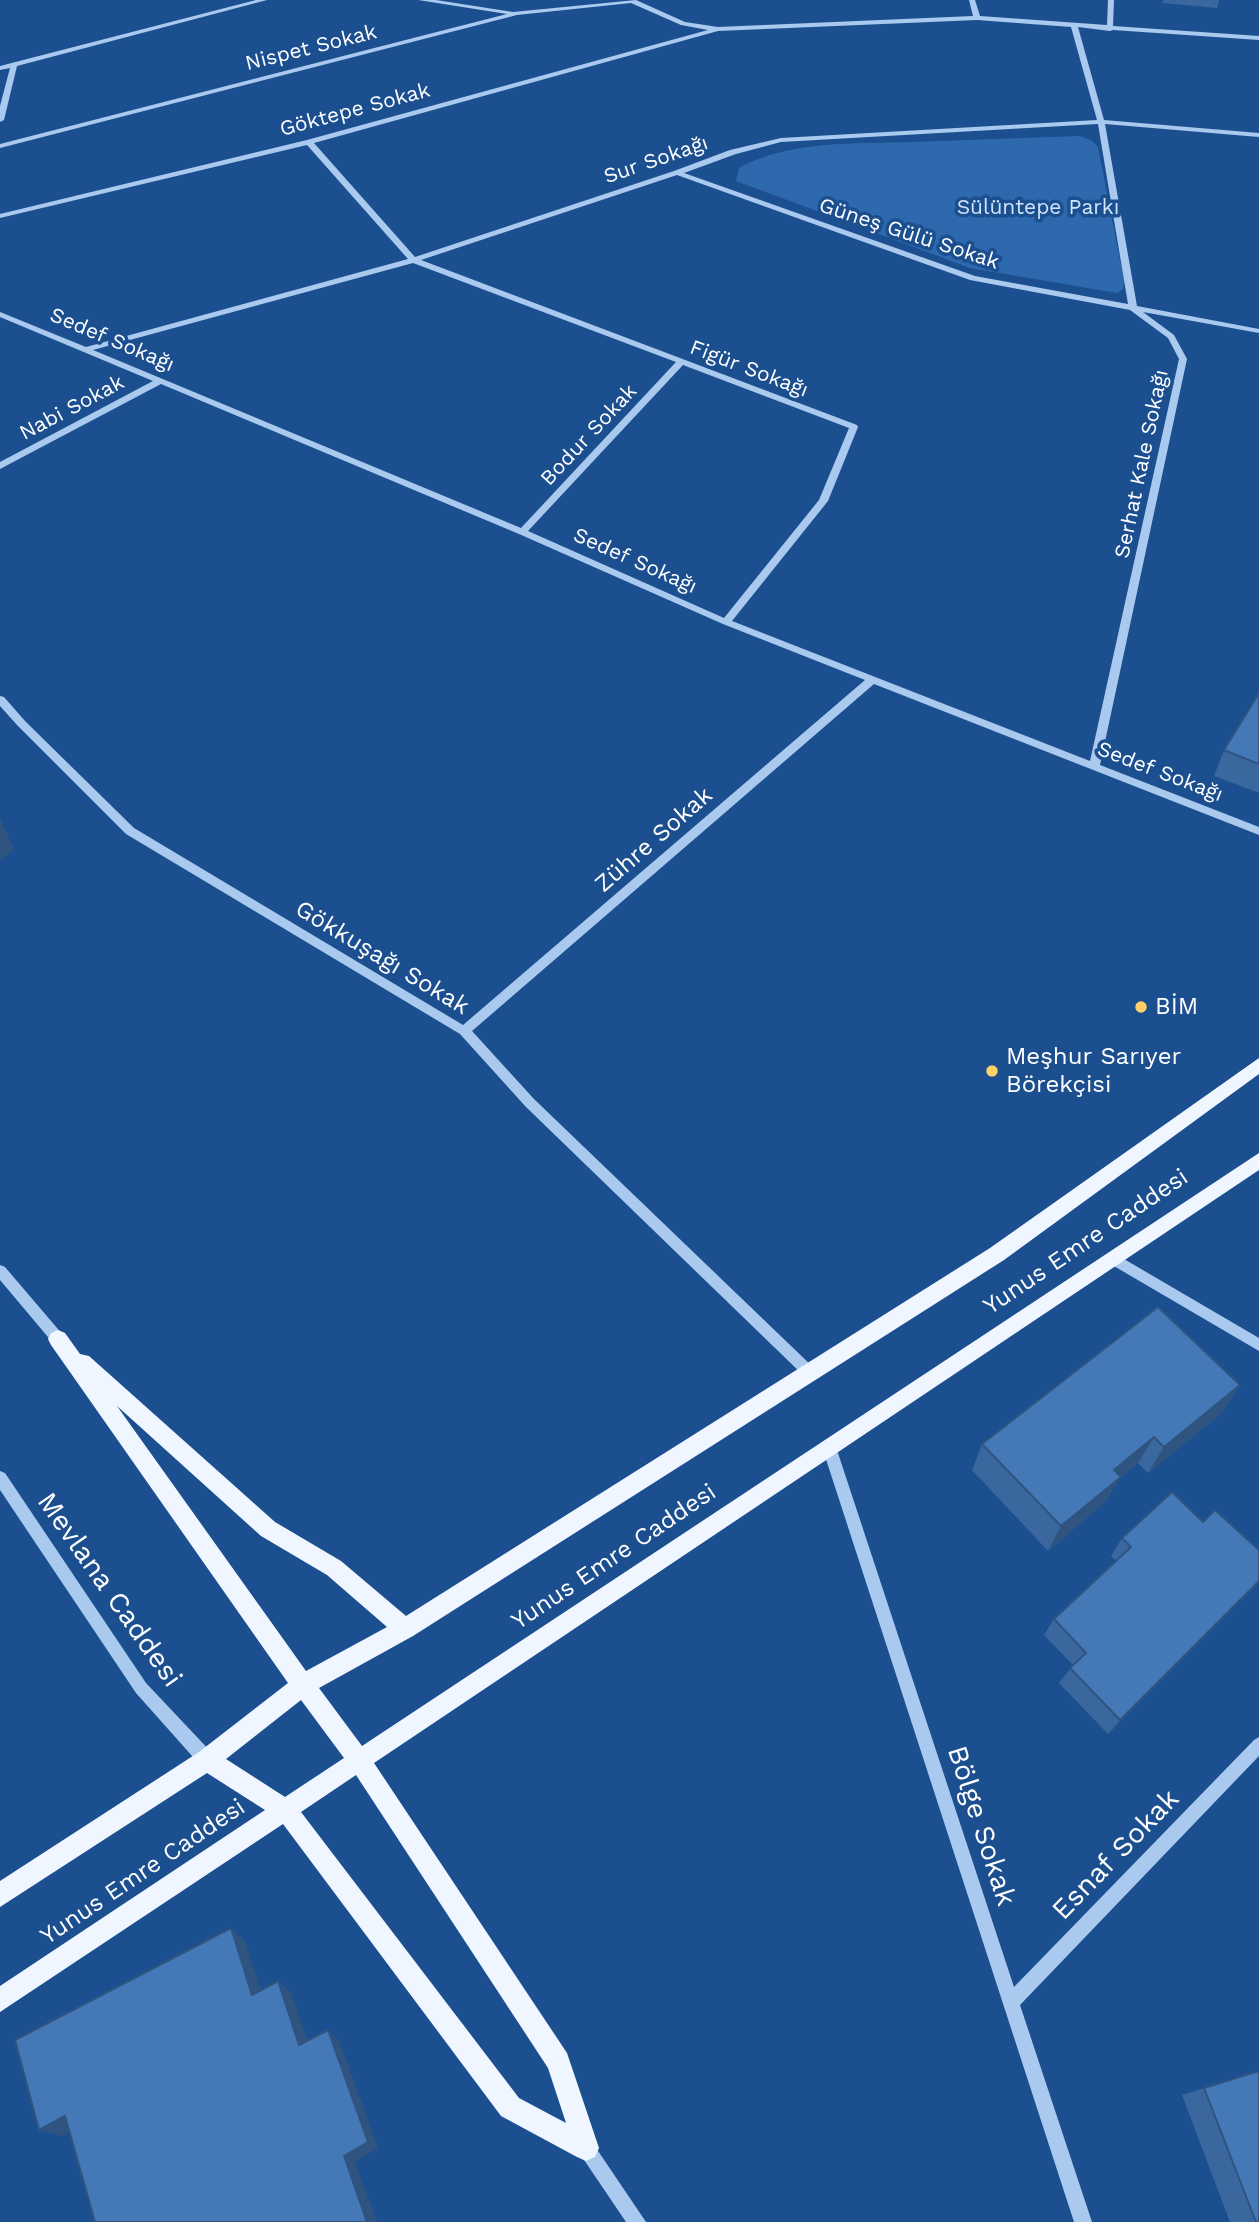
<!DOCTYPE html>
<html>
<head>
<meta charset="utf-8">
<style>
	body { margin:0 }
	canvas { display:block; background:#1b4f8f }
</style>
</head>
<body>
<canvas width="1259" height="2222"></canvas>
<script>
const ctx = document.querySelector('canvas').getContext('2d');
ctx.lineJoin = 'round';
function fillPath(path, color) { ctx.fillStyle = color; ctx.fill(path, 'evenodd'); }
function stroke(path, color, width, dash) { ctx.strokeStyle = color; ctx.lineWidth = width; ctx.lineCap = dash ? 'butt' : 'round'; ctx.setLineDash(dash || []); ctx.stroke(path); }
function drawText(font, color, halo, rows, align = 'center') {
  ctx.font = font + ' "Work Sans",sans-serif'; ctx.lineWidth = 7; ctx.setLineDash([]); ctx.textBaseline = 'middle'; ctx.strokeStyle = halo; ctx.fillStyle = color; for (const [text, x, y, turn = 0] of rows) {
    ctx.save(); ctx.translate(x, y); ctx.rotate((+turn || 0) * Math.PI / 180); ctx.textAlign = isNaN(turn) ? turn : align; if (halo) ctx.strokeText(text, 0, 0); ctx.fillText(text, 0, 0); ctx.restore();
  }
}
fillPath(new Path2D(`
	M1079 136 1091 140 1098 147 1124 281 1123 289 1117 293 970 268 736 181 739 168C789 140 856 144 912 142 968 140 1023 138 1079 136Z`), '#2e69ad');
fillPath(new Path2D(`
	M256 0H267L17 66 4 120 0 122V106L10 68 0 70V66Z
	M418 0H436L513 12 636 0 685 22 718 27 973 16 969 0H975L980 16 1107 25 1108 0H1114L1113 26 1259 36V40L1113 30 1110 31 1078 27 1104 120 1259 133V137L1105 124 1137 306 1259 329V333L1143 312 1174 335 1187 359 1100 765 1259 827V835L874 684 472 1031 534 1099 814 1368 816 1372 814 1376 809 1378 804 1376 526 1107 460 1034 126 834 17 725 0 706V696L4 697 25 721 134 828 463 1025 865 680 723 624 519 534 161 384 0 469V462L153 381 0 317V312L86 347 408 259 307 145 0 218V214L307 140 708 30 681 25 631 3 517 15 0 148V144L507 14ZM977 20 1071 27 1097 120 781 138 730 150 674 171 415 257 314 143 718 31ZM1098 124 1128 304 975 276 684 173 736 154 781 142ZM677 175 970 280 1130 310 1168 338 1179 359 1090 761 732 621 828 501 858 427 857 425 421 260ZM413 263 676 362 521 528 93 350ZM683 365 849 428 819 500 724 618 528 531Z
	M1112 1252 1259 1338V1351L1107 1262 1106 1258 1107 1254Z
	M0 1265 5 1267 63 1335 65 1339 63 1343 58 1345 53 1343 0 1280Z
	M829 1440 834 1442 836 1447 1014 1987 1254 1740 1259 1737V1756L1020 2005 1092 2222H1074L822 1447 824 1442Z
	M0 1471 5 1473 146 1683 213 1754 215 1760 213 1766 207 1768 201 1766 136 1693 0 1490Z
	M586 2139 592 2142 646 2222H626L580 2154 577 2148 580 2142Z`), '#a9c9ee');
fillPath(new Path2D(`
	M1259 1058V1074L1004 1260 413 1636 319 1688 362 1746 1259 1153V1170L374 1763 567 2053 599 2148 595 2157 586 2161 577 2157 501 2116 283 1824 0 2012V1986L265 1810 207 1773 0 1907V1881L199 1752 288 1683 51 1345 48 1339 51 1333 58 1330 65 1333 80 1354 89 1356 275 1522 341 1561 406 1616 990 1248ZM117 1406 261 1536 327 1575 387 1627 306 1671ZM301 1700 344 1758 285 1797 226 1759ZM356 1775 548 2068 566 2123 519 2098 301 1812Z`), '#f0f6ff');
fillPath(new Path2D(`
	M1163 0H1219L1217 8 1163 3Z
	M1259 693V793L1214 776 1224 750Z
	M1240 1385 1222 1413 1148 1473 1138 1463 1120 1478 1105 1502 1048 1551 972 1470 982 1444Z
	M1122 1538 1259 1582 1108 1734 1059 1683 1073 1665 1044 1635 1054 1619 1116 1561 1111 1556Z
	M1204 2088 1259 2222H1230L1182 2095Z`), '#3a679d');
fillPath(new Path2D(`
	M0 818 14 850 0 860Z
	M1240 1385 1222 1413 1148 1473 1164 1447Z
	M1154 1437 1138 1463 1120 1478 1105 1502 1048 1551 1061 1526 1114 1470Z
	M1259 1581V1582L1108 1734 1120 1720Z
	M231 1928 245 1941 266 2006 252 1995Z
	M278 1981 291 1992 312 2054 299 2045Z
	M328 2030 339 2040 378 2148 355 2162 377 2222H367L344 2156Z
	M65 2116 87 2122 62 2136 39 2130Z`), '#305480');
const building = new Path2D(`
	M1259 693V764L1224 750Z
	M1158 1307 1240 1385 1164 1447 1154 1437 1114 1470 1121 1477 1061 1526 982 1444Z
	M1172 1492 1203 1522 1215 1510 1259 1550V1581L1120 1720 1070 1668 1086 1653 1054 1619 1131 1547 1122 1538Z
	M231 1928 252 1995 278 1981 299 2045 328 2030 368 2142 344 2156 367 2222H95L65 2116 39 2130 15 2040Z
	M1259 2071V2222H1256L1204 2088Z`);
fillPath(building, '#4478b7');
stroke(building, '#305480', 2);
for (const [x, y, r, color] of [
	[1141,1007,7,"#ffd166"],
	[992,1071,7,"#ffd166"]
]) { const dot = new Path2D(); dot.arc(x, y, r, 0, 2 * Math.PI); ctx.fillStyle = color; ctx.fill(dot); stroke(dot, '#1b4f8f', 2.5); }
drawText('21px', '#fff', '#1b4f8f', [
	["Nispet Sokak",311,48,-14],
	["Göktepe Sokak",355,110,-15],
	["Sur Sokağı",656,160,-19],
	["Güneş Gülü Sokak",909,234,18],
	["Sedef Sokağı",112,340,23],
	["Figür Sokağı",749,369,21],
	["Nabi Sokak",72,408,-28],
	["Bodur Sokak",589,435,-47],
	["Serhat Kale Sokağı",1142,464,-78],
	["Sedef Sokağı",635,561,24],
	["Sedef Sokağı",1160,772,21]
]);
drawText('21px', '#cfe3fa', '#1b4f8f', [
	["Sülüntepe Parkı",1038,208]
]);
drawText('24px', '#fff', '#1b4f8f', [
	["Zühre Sokak",654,840,-41],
	["Gökkuşağı Sokak",382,958,31],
	["Yunus Emre Caddesi",1086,1242,-34],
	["Yunus Emre Caddesi",614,1557,-34],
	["Yunus Emre Caddesi",143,1872,-34]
]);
drawText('24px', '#fff', '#1b4f8f', [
	["BİM",1155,1007],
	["Meşhur Sarıyer",1006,1057],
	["Börekçisi",1006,1085]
], 'left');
drawText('28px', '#fff', '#1b4f8f', [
	["Mevlana Caddesi",109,1590,55],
	["Bölge Sokak",981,1826,72],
	["Esnaf Sokak",1116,1855,-46]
]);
</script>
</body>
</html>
